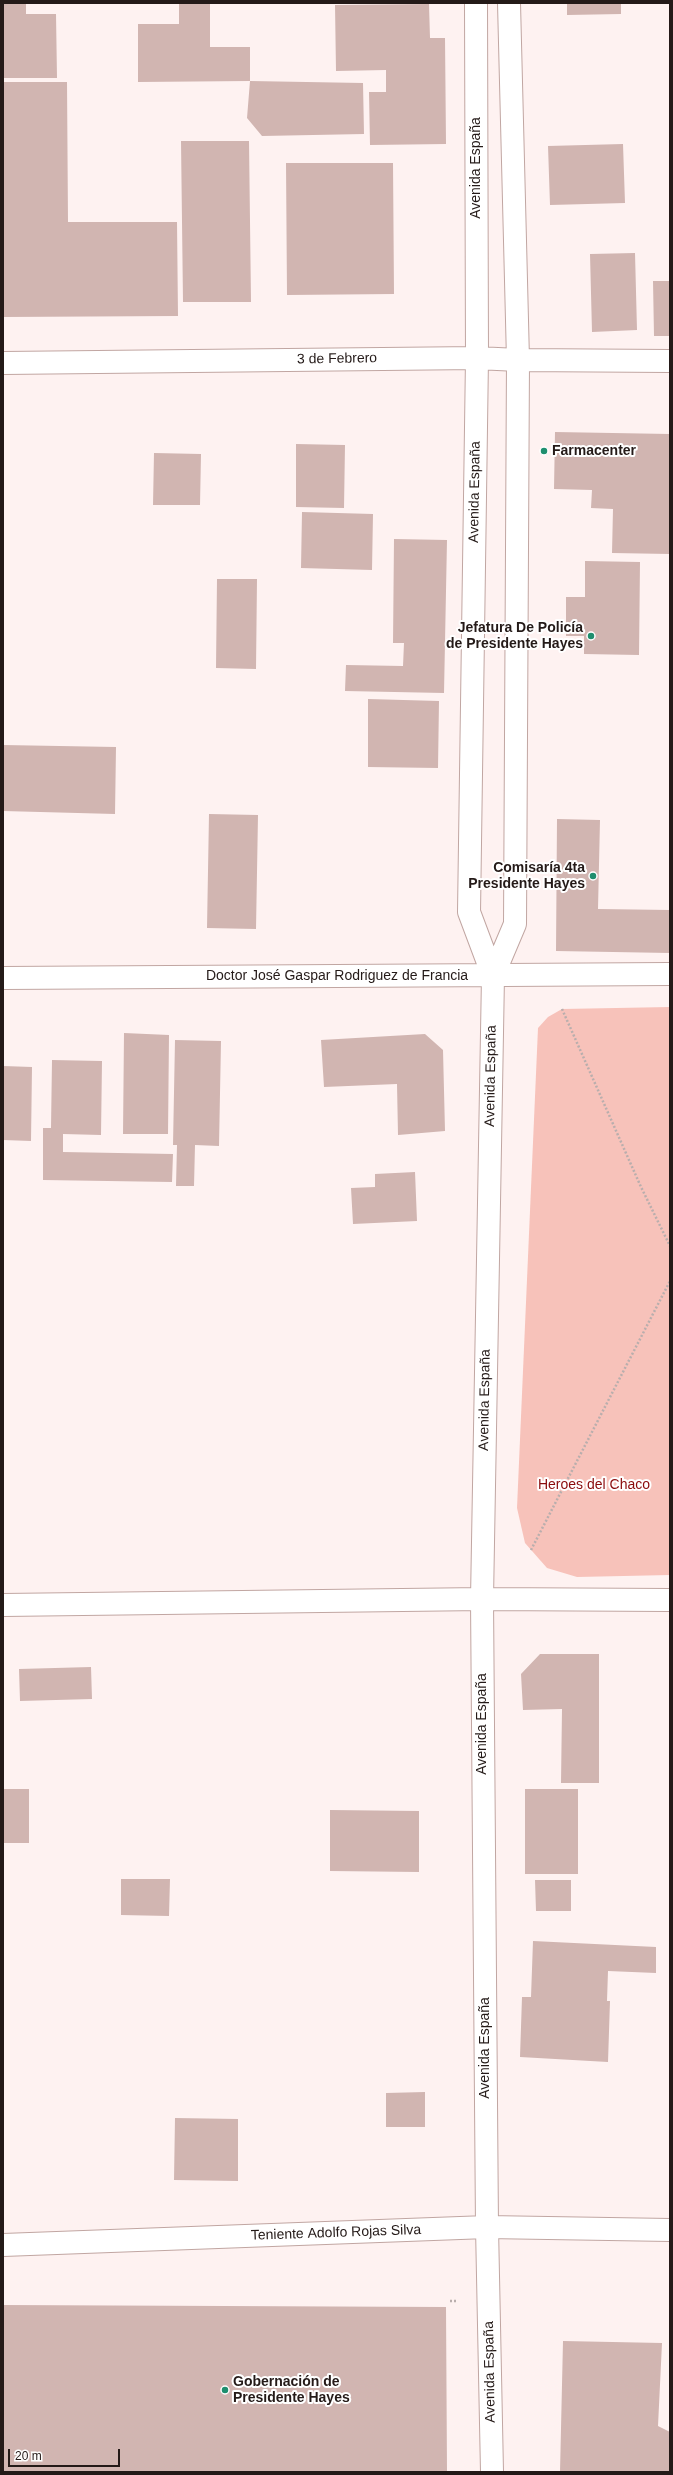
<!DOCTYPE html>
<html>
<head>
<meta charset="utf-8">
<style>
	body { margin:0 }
	#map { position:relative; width:673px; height:2475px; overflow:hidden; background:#fef2f1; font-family:Helvetica,sans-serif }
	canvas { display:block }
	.frame { position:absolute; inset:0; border:4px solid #241a18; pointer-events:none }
	.scale { position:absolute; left:8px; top:2449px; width:112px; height:18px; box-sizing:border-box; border:2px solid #241a18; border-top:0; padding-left:5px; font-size:12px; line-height:14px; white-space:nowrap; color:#241a18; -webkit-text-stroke:3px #fff; paint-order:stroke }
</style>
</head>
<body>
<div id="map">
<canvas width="673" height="2475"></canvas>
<div class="frame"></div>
<div class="scale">20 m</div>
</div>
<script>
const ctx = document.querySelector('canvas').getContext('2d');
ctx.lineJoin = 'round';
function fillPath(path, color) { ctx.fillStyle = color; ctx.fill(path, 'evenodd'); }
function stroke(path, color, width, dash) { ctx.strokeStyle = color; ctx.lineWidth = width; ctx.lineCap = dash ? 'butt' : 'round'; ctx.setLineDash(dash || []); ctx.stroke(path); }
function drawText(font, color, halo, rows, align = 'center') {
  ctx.font = font + ' Helvetica,sans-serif'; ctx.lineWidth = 4; ctx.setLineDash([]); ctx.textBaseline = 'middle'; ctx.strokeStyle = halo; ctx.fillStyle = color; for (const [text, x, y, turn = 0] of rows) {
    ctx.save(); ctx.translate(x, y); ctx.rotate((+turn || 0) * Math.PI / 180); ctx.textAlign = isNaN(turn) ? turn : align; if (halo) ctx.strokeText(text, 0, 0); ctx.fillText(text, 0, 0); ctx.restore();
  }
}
fillPath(new Path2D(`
	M670 1007V1575L577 1577 547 1568 525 1543 517 1508 538 1028 548 1017 562 1009Z`), '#f7c2ba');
fillPath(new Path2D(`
	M3 3H26V14H56L57 78H3Z
	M179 3H210V47H250V81L138 82V24H179Z
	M567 3H621V14L567 15Z
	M429 4 430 38H445L446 144 370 145 369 92H386V70L336 71 335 5Z
	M250 81 363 83 364 134 262 136 247 118Z
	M3 82H67L68 222H177L178 316 3 317Z
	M181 141H249L251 302H183Z
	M623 144 625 203 550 205 548 146Z
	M286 163H393L394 294 287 295Z
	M635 253 637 330 592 332 590 254Z
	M653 281H670V336H654Z
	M555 432 670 434V554L612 553 613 509 591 508 592 490 554 489Z
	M296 444 345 445 344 508 296 507Z
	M154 453 201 454 200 505H153Z
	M302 512 373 514 372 570 301 568Z
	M394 539 447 540 444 693 345 691 346 665 403 666 404 643H393Z
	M585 561 640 562 639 655 584 654V636H566V597H585Z
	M217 579H257L256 669 216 668Z
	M368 699 439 701 438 768 368 767Z
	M3 745 116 747 115 814 3 811Z
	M209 814 258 815 256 929 207 928Z
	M557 819 600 820 598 909 670 910V953L556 951Z
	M124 1033 169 1035 168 1134H123Z
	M425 1034 443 1050 445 1131 398 1135 397 1084 324 1087 321 1040Z
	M175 1040 221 1041 219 1146 195 1145 194 1186H176L177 1145H173Z
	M52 1060 102 1061 101 1135 63 1134V1152L173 1154 172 1182 43 1180V1128H51Z
	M3 1066 32 1067 31 1141 3 1140Z
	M415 1172 417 1221 353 1224 351 1188 375 1187V1174Z
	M540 1654H599V1783H561L562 1709 523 1710 521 1674Z
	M91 1667 92 1699 20 1701 19 1669Z
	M3 1789H29V1843H3Z
	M525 1789H578V1874H525Z
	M330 1810 419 1811V1872L330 1871Z
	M121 1879H170L169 1916 121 1915Z
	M535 1880H571V1911H536Z
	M533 1941 656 1947V1973L608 1971 607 2001H610L608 2062 520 2057 522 1997H531Z
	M425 2092V2127H386V2093Z
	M175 2118 238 2119V2181L174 2180Z
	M3 2305 446 2307 447 2472H3Z
	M563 2341 662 2343 658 2426 670 2432V2472H560Z`), '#d1b5b1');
const minor = new Path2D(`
	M476 3 477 358 469 912 493 976
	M3 363 477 358 518 360 670 361
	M3 978 670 974
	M3 1605 482 1599 670 1600
	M3 2245 487 2227 670 2230
	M492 2472 487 2227 482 1599 493 976 515 924 518 360 509 3`);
stroke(minor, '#c1a6a2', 24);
stroke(new Path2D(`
	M562 1009 641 1187 670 1246
	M531 1550 670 1281
	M450 2301H458`), '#b9aead', 2.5, [2, 2]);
stroke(minor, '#fff', 22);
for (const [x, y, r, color] of [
	[544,451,4,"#1e8e6e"],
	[591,636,4,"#1e8e6e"],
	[593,876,4,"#1e8e6e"],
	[225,2390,4,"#1e8e6e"]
]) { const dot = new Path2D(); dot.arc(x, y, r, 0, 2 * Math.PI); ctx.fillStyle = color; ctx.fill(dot); stroke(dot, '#fff', 1.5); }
drawText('14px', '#241a18', '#fff', [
	["Avenida España",476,168,-90],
	["3 de Febrero",337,359,-1],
	["Avenida España",475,492,-89],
	["Doctor José Gaspar Rodriguez de Francia",337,976],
	["Avenida España",491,1076,-89],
	["Avenida España",485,1400,-89],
	["Avenida España",482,1724,-90],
	["Avenida España",485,2048,-90],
	["Teniente Adolfo Rojas Silva",336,2233,-2],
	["Avenida España",490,2372,-91]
]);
drawText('bold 14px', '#241a18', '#fff', [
	["Farmacenter",552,451],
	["Jefatura De Policía",583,628,"right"],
	["de Presidente Hayes",583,644,"right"],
	["Comisaría 4ta",585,868,"right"],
	["Presidente Hayes",585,884,"right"],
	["Gobernación de",233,2382],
	["Presidente Hayes",233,2398]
], 'left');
drawText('14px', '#8a0b0c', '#fff', [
	["Heroes del Chaco",594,1485]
]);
</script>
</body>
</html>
